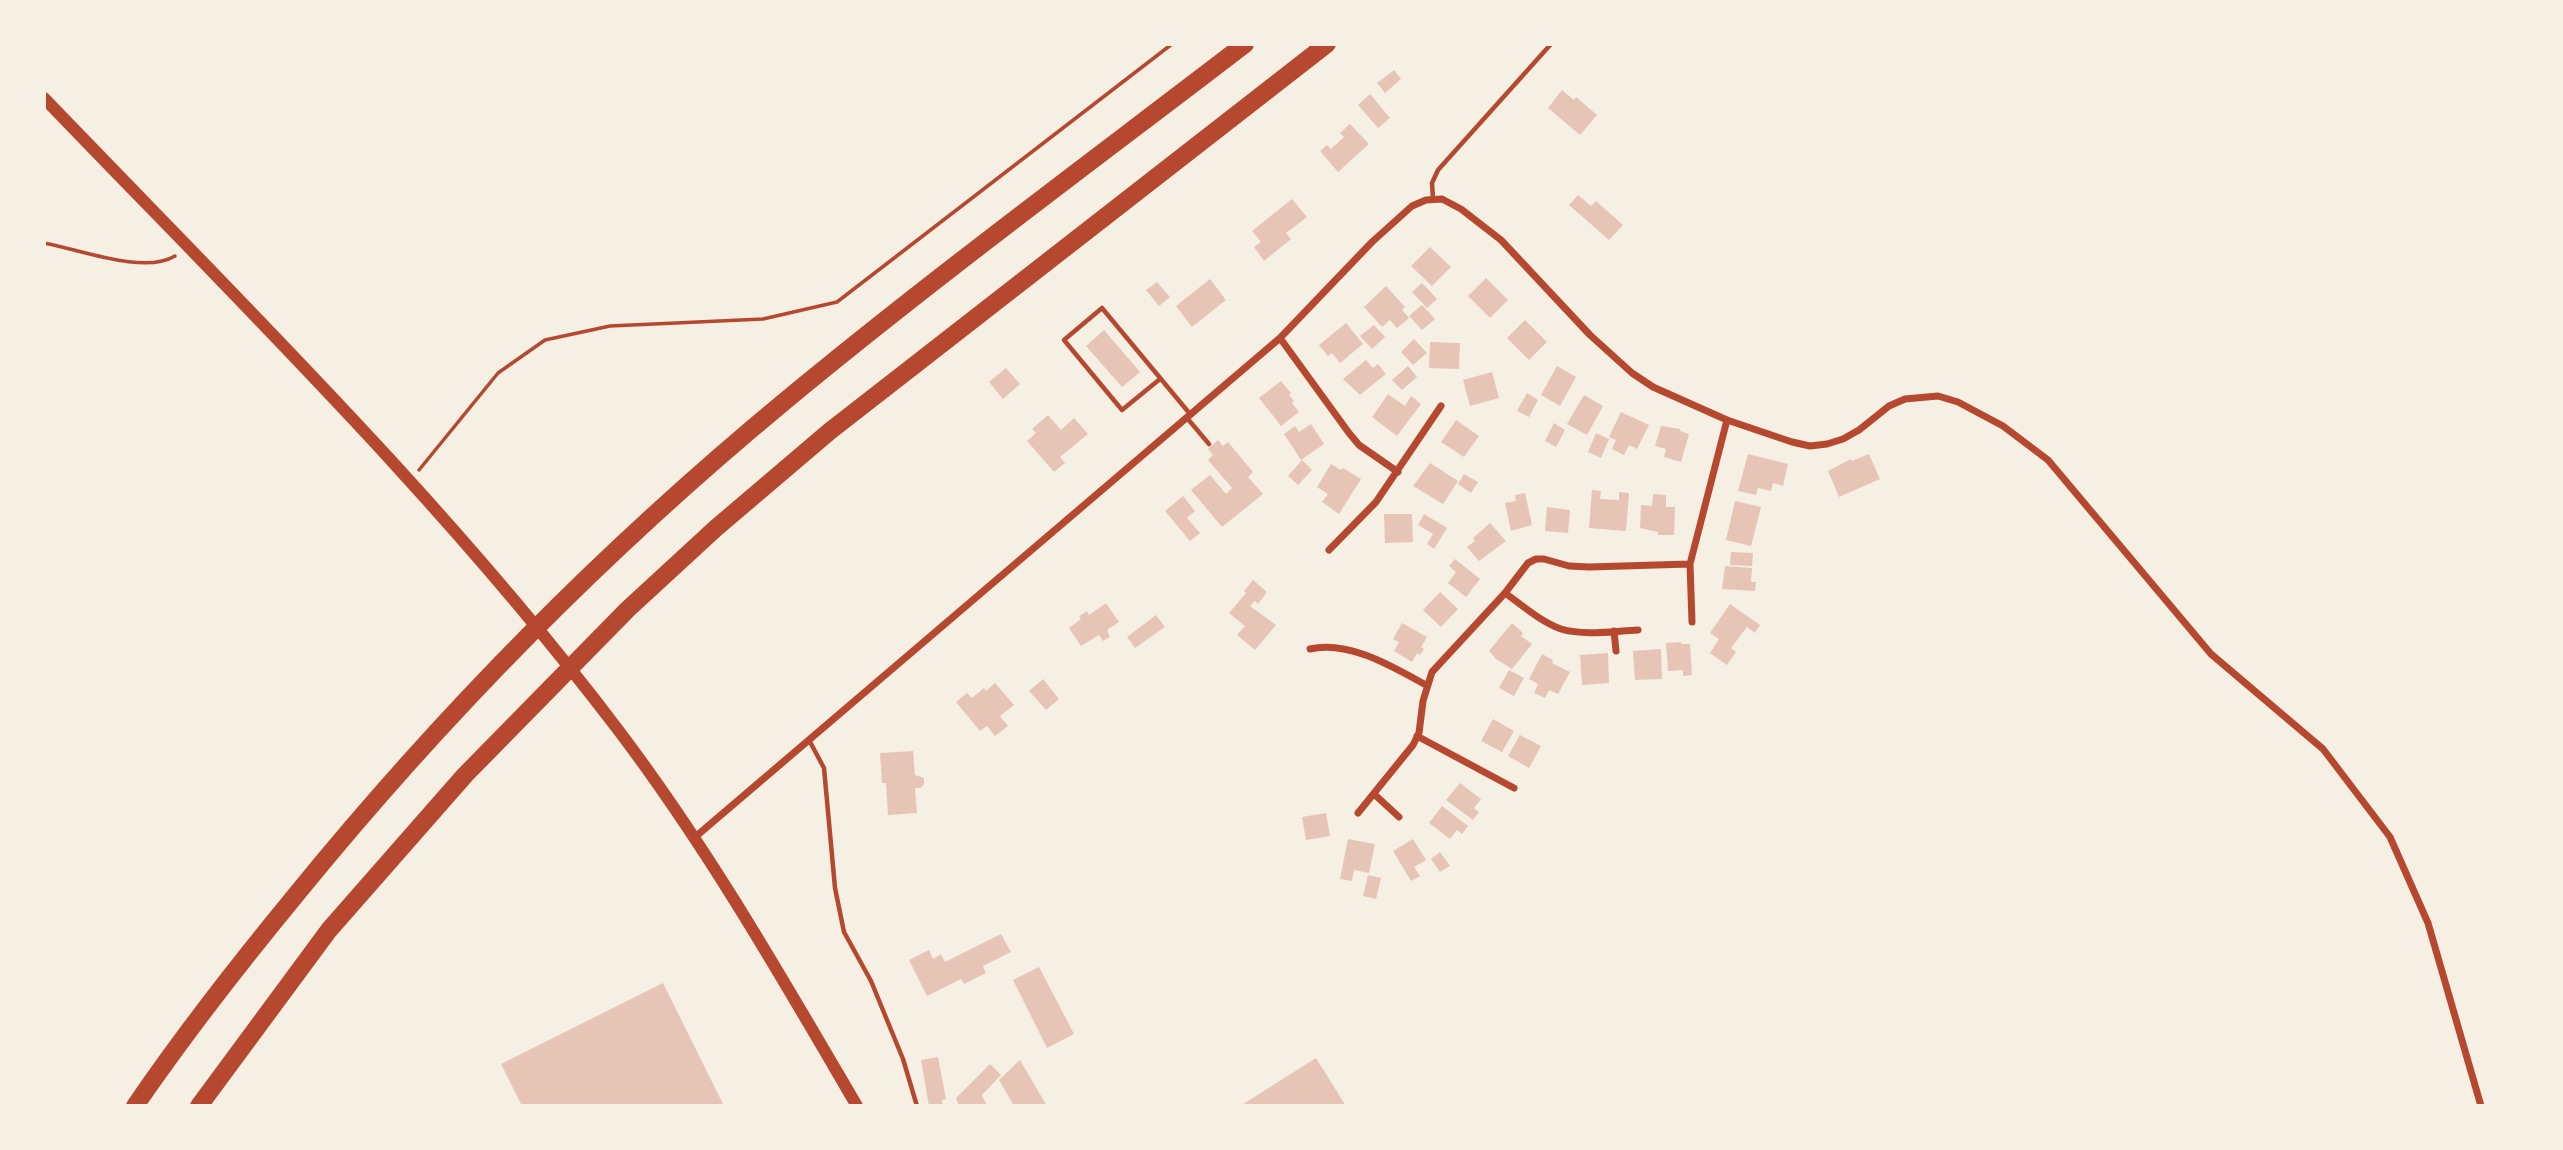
<!DOCTYPE html>
<html>
<head>
<meta charset="utf-8">
<style>
	body { margin:0 }
	#map { position:relative; width:2563px; height:1150px; overflow:hidden; background:#f6efe4; font-family:"Roboto Condensed",sans-serif }
	canvas { display:block }
	.frame { position:absolute; inset:0; border:46px solid #f6efe4; pointer-events:none }
</style>
</head>
<body>
<div id="map">
<canvas width="2563" height="1150"></canvas>
<div class="frame"></div>
</div>
<script>
const ctx = document.querySelector('canvas').getContext('2d');
ctx.lineJoin = 'round';
function fillPath(path, color) { ctx.fillStyle = color; ctx.fill(path, 'evenodd'); }
function stroke(path, color, width, dash) { ctx.strokeStyle = color; ctx.lineWidth = width; ctx.lineCap = dash ? 'butt' : 'round'; ctx.setLineDash(dash || []); ctx.stroke(path); }
fillPath(new Path2D(`
	M1394 70 1401 79 1385 93 1377 83Z
	M1562 90 1574 100 1576 97 1597 115 1580 135 1548 108Z
	M1370 94 1390 118 1378 128 1358 105Z
	M1350 124 1369 144 1338 172 1320 151 1327 145 1331 149 1344 137 1340 133Z
	M1578 195 1591 206 1596 201 1623 225 1609 240 1569 205Z
	M1292 199 1307 217 1286 233 1291 239 1264 261 1254 247 1261 242 1252 231Z
	M1430 247 1451 267 1432 286 1411 266Z
	M1486 278 1508 300 1490 318 1468 296Z
	M1210 279 1226 300 1192 327 1176 306Z
	M1157 282 1170 297 1159 306 1146 290Z
	M1422 283 1437 299 1427 308 1412 292Z
	M1386 286 1405 307 1402 310 1409 318 1397 328 1390 320 1382 327 1364 307Z
	M1422 305 1435 319 1422 330 1409 316Z
	M1525 320 1547 342 1529 360 1507 338Z
	M1346 323 1363 344 1340 363 1332 353 1328 356 1319 345Z
	M1374 325 1385 337 1372 349 1360 336Z
	M1104 330 1140 372 1122 387 1086 346Z
	M1414 339 1427 353 1413 365 1401 352Z
	M1430 342 1460 343 1459 369 1429 368Z
	M1366 360 1373 368 1378 364 1386 374 1360 395 1343 379Z
	M1408 366 1417 377 1402 390 1392 380Z
	M1557 366 1576 377 1560 406 1541 395Z
	M1006 368 1020 384 1003 399 989 382Z
	M1492 372 1499 398 1470 406 1463 380Z
	M1281 381 1291 393 1289 395 1294 401 1292 403 1299 412 1281 426 1259 398Z
	M1527 393 1538 400 1529 417 1517 411Z
	M1388 394 1405 406 1411 396 1421 404 1397 436 1372 417Z
	M1584 395 1603 406 1587 435 1567 424Z
	M1621 412 1649 425 1637 449 1629 445 1624 455 1612 449 1616 440 1609 437Z
	M1048 415 1061 430 1074 418 1088 434 1060 457 1065 463 1054 472 1027 441 1036 433 1032 429Z
	M1456 420 1479 436 1464 457 1441 442Z
	M1554 423 1565 430 1556 447 1545 441Z
	M1311 424 1324 444 1301 460 1284 434 1295 426 1299 432Z
	M1661 426 1680 429V431L1689 434 1681 462 1664 457 1666 449 1655 446Z
	M1596 433 1609 439 1601 458 1588 452Z
	M1218 440 1223 446 1228 442 1253 472 1248 477 1263 494 1222 527 1191 490 1210 475 1226 494 1232 488 1208 460 1213 455 1208 449Z
	M1748 454 1788 464 1783 486 1773 483 1771 491 1758 488 1756 495 1738 491Z
	M1869 454 1880 479 1839 497 1828 471 1851 459 1852 461Z
	M1302 460 1312 470 1298 485 1288 476Z
	M1430 463 1458 481 1443 504 1413 486Z
	M1331 464 1341 470 1343 468 1361 479 1339 514 1322 502 1328 494 1317 487Z
	M1464 474 1478 482 1471 493 1458 484Z
	M1592 490 1601 491 1600 499 1619 500V492L1629 493 1626 531 1589 528Z
	M1525 493 1532 525 1511 531 1505 503 1516 501 1515 495Z
	M1653 494 1666 495V507H1675L1674 535H1658V532L1640 528 1641 505 1652 506Z
	M1183 496 1195 511 1187 518 1200 533 1190 541 1165 511Z
	M1735 501 1761 507 1751 546 1726 540Z
	M1547 507 1570 510 1568 533 1545 531Z
	M1384 514H1412L1413 542 1385 543Z
	M1424 514 1447 528 1434 549 1427 544 1433 534 1418 525Z
	M1490 523 1506 541 1479 561 1467 547 1475 541 1473 538Z
	M1731 552 1753 553 1752 566 1730 565Z
	M1455 559 1480 579 1466 597 1448 583 1456 572 1449 566Z
	M1725 566 1752 568 1751 582H1756L1755 591 1722 589Z
	M1253 580 1267 592 1258 604 1255 601 1250 606 1276 625 1255 650 1237 635 1245 626 1229 613 1246 593 1244 591Z
	M1440 592 1458 609 1441 627 1423 610Z
	M1106 603 1119 622 1107 630 1110 637 1103 641 1099 635 1081 646 1069 628 1081 619 1079 616 1087 611 1089 615Z
	M1730 604 1760 625 1755 633 1747 627 1731 648 1736 652 1727 665 1710 653 1719 639 1710 633Z
	M1156 615 1165 627 1135 648 1127 637Z
	M1402 623 1427 637 1421 647 1424 649 1420 655 1417 653 1412 662 1394 651 1399 642 1393 639Z
	M1512 623 1523 633 1521 636 1532 644 1512 669 1496 659 1489 651Z
	M1681 642V644H1690L1692 675 1683 676V670L1668 671 1666 643Z
	M1661 649 1662 679 1635 680 1633 651Z
	M1608 653 1609 683 1582 685 1580 655Z
	M1542 654 1553 660 1552 663 1570 672 1558 694 1549 690 1545 698 1534 693 1538 684 1529 679Z
	M1509 670 1524 678 1514 696 1499 688Z
	M1043 679 1059 699 1046 710 1029 691Z
	M995 683 1014 705 1000 716 1008 726 995 736 987 726 980 731 956 702 967 693 972 698 984 688 986 691Z
	M1493 719 1514 731 1502 752 1481 741Z
	M1520 735 1541 746 1529 768 1508 756Z
	M913 751 915 775 924 778V784L921 788H915L917 813 888 815 886 783H882L880 753Z
	M1460 783 1481 799 1474 808 1479 812 1473 820 1446 800Z
	M1442 806 1468 826 1462 834 1457 830 1450 839 1429 823Z
	M1326 813 1330 836 1306 840 1302 817Z
	M1348 839 1375 844 1369 873 1354 870 1352 881 1340 879Z
	M1413 839 1426 860 1414 867 1420 876 1411 881 1393 851Z
	M1440 852 1450 866 1440 872 1431 859Z
	M1368 875 1381 878 1376 899 1363 896Z
	M1001 934 1011 952 983 966 986 973 964 984 961 979 927 996 909 960 929 950 933 959 941 954 945 962Z
	M1039 967 1074 1034 1047 1048 1013 980Z
	M663 983 724 1106H522L501 1064Z
	M938 1057 946 1099 942 1100 943 1106H929L921 1060Z
	M1316 1058 1346 1106H1240Z
	M1020 1060 1047 1106H1014L999 1080Z
	M990 1064 1001 1075 982 1095 987 1106H959L956 1098Z`), '#e6c5b7');
stroke(new Path2D(`
	M44 243C78 249 144 275 175 256
	M419 470 498 373 545 340 610 326 763 319 837 302 1172 44`), '#b5482f', 3.5);
stroke(new Path2D(`
	M1433 198 1432 183 1438 170 1551 44
	M1160 379 1122 410 1064 340 1102 308 1190 414
	M1187 418 1209 444
	M809 740 824 768 835 888 844 932 871 981 903 1059 917 1106`), '#b5482f', 4.5);
stroke(new Path2D(`
	M1280 338 1349 433 1359 445 1398 472
	M1329 550 1376 502 1441 406
	M1690 564 1692 622
	M1505 593C1522 605 1541 622 1561 629 1584 636 1614 631 1638 630
	M1614 631 1616 651
	M1310 649C1349 640 1393 667 1426 685
	M1417 736 1514 788
	M1374 794 1399 817
	M1358 813 1413 745 1419 733 1423 701 1432 672 1505 593 1528 563 1536 559H1544L1569 566 1589 567 1690 564 1727 420
	M694 838 1280 338 1372 242 1412 206 1426 200 1442 199 1461 209 1501 240 1590 335 1632 373 1653 387 1727 420 1792 442 1810 446 1827 444 1843 439 1859 430 1889 406 1905 399 1938 396 1958 402 2003 426 2048 460 2211 654 2323 749 2390 837 2428 923 2481 1106`), '#b5482f', 7);
stroke(new Path2D(`
	M44 98C241 303 447 504 619 731 709 850 782 978 857 1106`), '#b5482f', 12);
stroke(new Path2D(`
	M135 1106C185 1033 239 964 295 896 442 715 606 549 785 401 935 277 1091 162 1245 44
	M199 1106 329 930 465 775 628 609 716 528 830 431 1327 44`), '#b5482f', 18);
</script>
</body>
</html>
